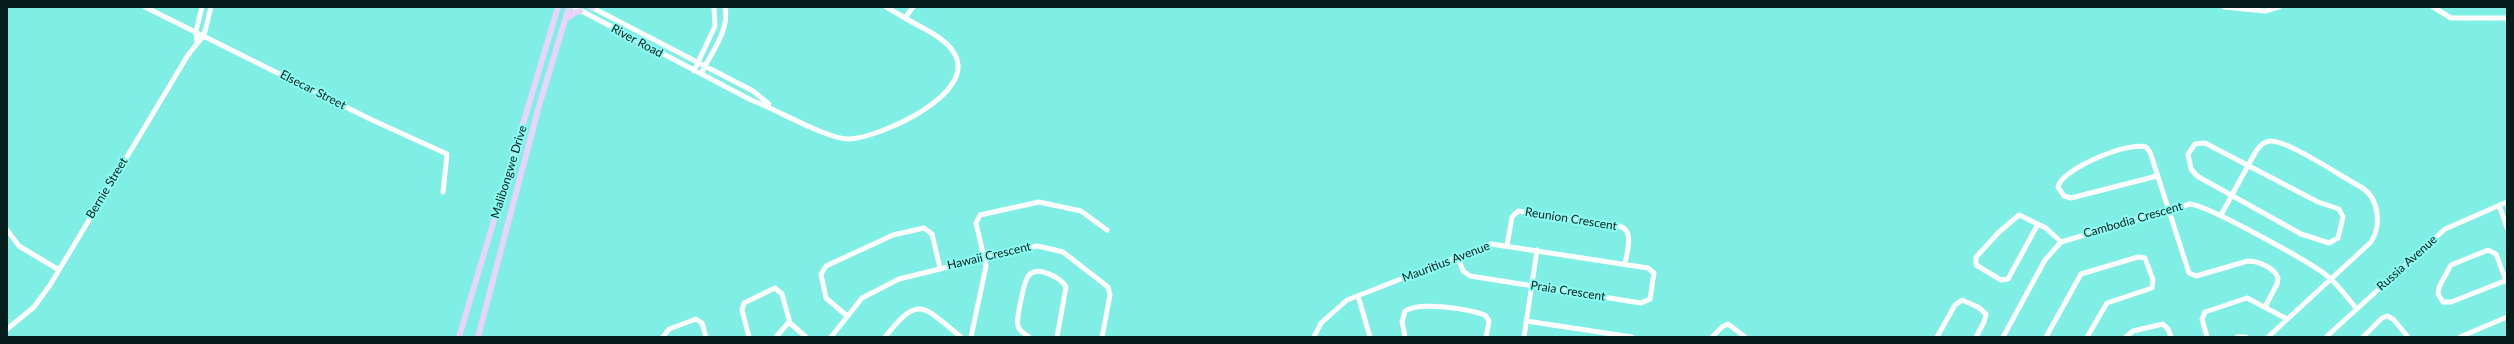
<!DOCTYPE html>
<html>
<head>
<meta charset="utf-8">
<style>
	body { margin:0 }
	#map { position:relative; width:2514px; height:344px; overflow:hidden; background:#7feee5; font-family:Lato,sans-serif }
	canvas { display:block }
	.frame { position:absolute; inset:0; border:8px solid #051e1c; pointer-events:none }
</style>
</head>
<body>
<div id="map">
<canvas width="2514" height="344"></canvas>
<div class="frame"></div>
</div>
<script>
const ctx = document.querySelector('canvas').getContext('2d');
ctx.lineJoin = 'round';
function stroke(path, color, width, dash) { ctx.strokeStyle = color; ctx.lineWidth = width; ctx.lineCap = dash ? 'butt' : 'round'; ctx.setLineDash(dash || []); ctx.stroke(path); }
function drawText(font, color, halo, rows, align = 'center') {
  ctx.font = font + ' Lato,sans-serif'; ctx.lineWidth = 4; ctx.setLineDash([]); ctx.textBaseline = 'middle'; ctx.strokeStyle = halo; ctx.fillStyle = color; for (const [text, x, y, turn = 0] of rows) {
    ctx.save(); ctx.translate(x, y); ctx.rotate((+turn || 0) * Math.PI / 180); ctx.textAlign = isNaN(turn) ? turn : align; if (halo) ctx.strokeText(text, 0, 0); ctx.fillText(text, 0, 0); ctx.restore();
  }
}
stroke(new Path2D(`
	M145 7 370 119 447 154 443 192
	M574 7 751 100C776 109 828 140 850 139 880 137 979 94 954 53 945 37 920 27 905 18
	M591 7 753 91 769 104
	M886 7 905 18 913 7
	M2224 7 2265 11 2279 7
	M2433 7 2451 18H2507
	M197 42 196 31 202 7
	M694 71 715 26 714 7
	M701 74C710 54 730 31 725 7
	M2205 143 2318 202 2339 209 2343 217 2338 238 2329 243 2301 234 2197 176 2191 169 2188 154 2195 144Z
	M2157 176 2071 198 2064 196 2058 187C2061 169 2129 141 2146 147L2150 152 2189 273 2196 276 2248 261C2258 261 2275 268 2278 278L2277 284 2265 307
	M2499 205 2507 228
	M2221 215 2256 151C2260 146 2264 141 2271 141 2289 141 2342 177 2361 187 2379 198 2382 225 2371 242L2268 337
	M2038 224 2008 279 2001 280 1976 265V257L1999 232 2019 215 2046 228 2061 242
	M7 230 19 246 59 270
	M1507 245 1512 217 1518 211 1619 226C1635 230 1627 251 1625 264
	M2506 281 2496 254 2488 250 2451 265 2439 287 2438 294 2443 302H2451L2507 280
	M1358 296 1370 337
	M847 316 826 298 821 274 826 266 893 235 924 228 932 234 940 268
	M1526 321 1632 337
	M7 329 34 307 50 285 188 55 204 35 211 7
	M663 337 669 329 696 319 702 323 706 337
	M749 337 742 310 744 303 775 288 782 294 790 323 806 337
	M776 337 789 322
	M831 337 862 298 899 279 1025 248 1038 246 1063 252 1108 287 1110 295 1102 337
	M885 337C920 293 923 307 961 337
	M971 337 986 266 976 223 980 215 1039 202 1081 211 1107 230
	M1029 337C1025 334 1019 331 1018 326 1016 320 1024 280 1029 275 1038 265 1061 278 1066 287L1057 337
	M1314 337 1321 323 1347 300 1488 245 1491 244 1648 268 1654 273 1650 299 1641 303 1470 276 1463 271 1458 257
	M1405 337 1402 322 1405 311C1420 301 1468 309 1485 315L1489 321 1486 337
	M1524 337 1537 250
	M1712 337 1722 327 1728 324 1745 337
	M1937 337 1955 305 1962 300 1978 307 1986 314 1984 322 1976 337
	M2003 337 2045 260 2061 242 2190 204C2207 205 2310 262 2326 275 2338 284 2347 298 2357 309
	M2046 337 2081 274 2138 257 2145 258 2153 280 2152 288 2107 303 2087 337
	M2126 337 2133 331 2163 324 2168 329 2171 337
	M2207 337 2202 319 2205 312 2247 298 2287 319
	M2237 337H2246
	M2326 337 2445 229 2507 202
	M2363 337 2382 318 2387 316 2393 319 2408 337
	M2460 337 2507 317`), '#fff', 5);
stroke(new Path2D(`
	M592 7V8
	M566 19 574 13 580 11
	M459 337 558 7
	M478 337 539 106 569 7`), '#e8d3fb', 6);
drawText('12px', '#051e1c', '#8cfcf2', [
	["River Road",637,41,28],
	["Elsecar Street",313,90,27],
	["Malibongwe Drive",509,172,-73],
	["Bernie Street",107,188,-59],
	["Reunion Crescent",1571,219,9],
	["Cambodia Crescent",2133,220,-16],
	["Hawaii Crescent",989,256,-13],
	["Mauritius Avenue",1446,262,-21],
	["Russia Avenue",2407,263,-42],
	["Praia Crescent",1568,291,9]
]);
</script>
</body>
</html>
